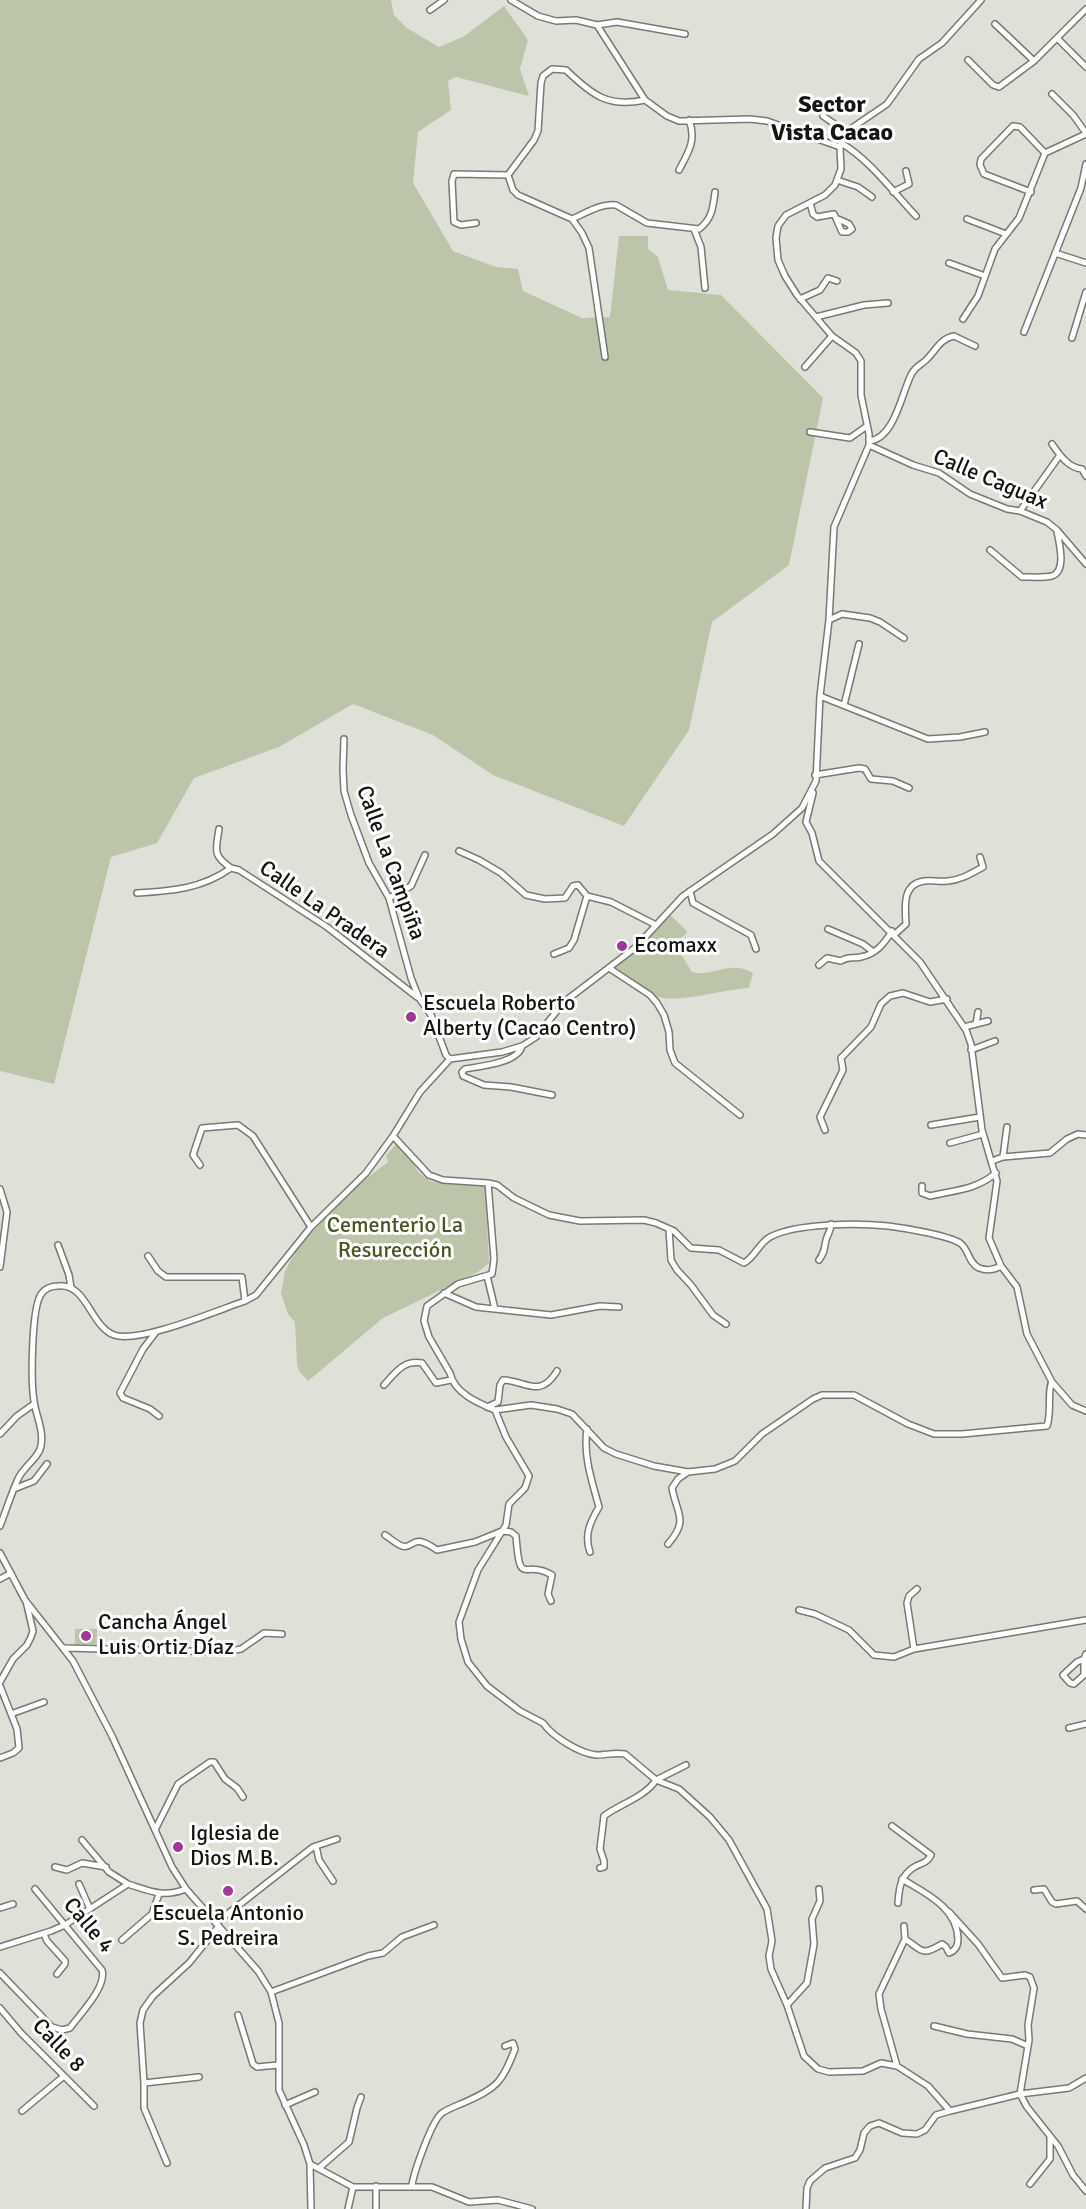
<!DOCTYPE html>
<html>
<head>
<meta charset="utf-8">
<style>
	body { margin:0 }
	canvas { display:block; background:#dfe1d8 }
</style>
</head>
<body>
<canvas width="1086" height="2209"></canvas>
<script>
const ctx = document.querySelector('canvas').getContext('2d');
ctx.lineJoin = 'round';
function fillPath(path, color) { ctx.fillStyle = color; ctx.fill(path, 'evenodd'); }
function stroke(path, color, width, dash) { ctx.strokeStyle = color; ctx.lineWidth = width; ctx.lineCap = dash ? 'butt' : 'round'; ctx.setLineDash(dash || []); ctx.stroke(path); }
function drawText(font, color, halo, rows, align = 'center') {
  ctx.font = font + ' Signika,sans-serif'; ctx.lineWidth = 6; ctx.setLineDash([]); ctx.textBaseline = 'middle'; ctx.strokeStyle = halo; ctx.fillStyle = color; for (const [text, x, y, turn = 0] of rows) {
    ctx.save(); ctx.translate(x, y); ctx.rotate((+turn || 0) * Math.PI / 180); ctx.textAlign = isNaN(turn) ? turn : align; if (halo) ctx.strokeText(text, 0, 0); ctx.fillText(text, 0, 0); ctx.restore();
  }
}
fillPath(new Path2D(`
	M0 0H391L394 15 407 28 439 47 463 37 504 6 528 40 520 69 529 96 456 77 448 81 451 110 418 132 413 183 453 251 496 267 518 269 523 291 582 318 610 317 619 236H648V249L658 257 668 290 721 295 823 398 789 565 712 622 689 730 624 826 493 775 433 735 353 704 279 747 194 778 157 843 111 857 54 1084 0 1071Z
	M669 914 687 931 686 934 674 943 692 972C713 978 729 959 753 973L749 988C725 989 681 1003 659 997 641 992 625 982 609 971L635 952Z
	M397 1143 410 1157 418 1172 430 1181 446 1184 485 1185 489 1263 478 1272 383 1318 308 1381 299 1371 297 1364 295 1322 288 1314 281 1294 285 1271 297 1249 351 1190 388 1162 386 1156Z
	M75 1629H97V1644H75Z`), '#bcc4aa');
const minor = new Path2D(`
	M511 0 538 16 556 21 576 20 597 25 617 22 685 34
	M430 10 444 0
	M995 24 1034 61
	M597 25 645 100
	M1057 38 1086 67
	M968 60 993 85 999 87 1034 61 1086 9
	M1052 94 1073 115 1086 133
	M836 101 824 110 823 116 846 132
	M841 143C870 160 893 192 916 216
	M679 170C688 153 697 140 689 120
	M837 180 858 187 872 197
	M715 192C713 208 712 219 699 229L647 223 616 205C601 203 586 213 572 219L518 195 513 190 508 175 534 140 538 131 541 83 543 76 552 69 566 70C592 95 608 108 645 100L667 116 679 121 750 119 767 121 840 147
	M893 192 909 184 906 171
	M1031 192 984 174 980 165 981 159 1013 126 1020 127 1045 153
	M810 203 813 214 817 217 834 214 842 232H848L852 229 849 224 838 219
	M572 219 582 233 589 248 605 357
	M967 219 1006 234
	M476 223 461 225 454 222 452 181 454 174 508 175
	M694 229 701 247 705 288
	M1055 253 1086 263
	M949 263 985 276
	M800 299 820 290 828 278 837 281
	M816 317 864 305 888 303
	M963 319 978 296 995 249 1019 218 1045 153 1086 134
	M1024 332 1081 188 1086 164
	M1072 338 1086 292
	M805 367 832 336
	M810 432 850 438 867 426
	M869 441C895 439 902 391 912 373 916 366 921 365 926 360 936 351 939 339 954 336L975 346
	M1052 444C1059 454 1068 468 1082 469L1086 476
	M869 445 913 465 939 473 970 494 1007 509 1020 511 1047 522 1057 530 1086 564
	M1020 511 1060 455
	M990 550 1022 577C1031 577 1043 578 1052 576 1067 571 1059 543 1057 531
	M829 620 842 614 870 618 880 622 904 638
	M820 696 928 739 960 737 985 732
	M844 705 859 644
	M344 739 343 769 344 791 351 815 369 863 389 898 411 978 419 998 431 1015 446 1055 450 1059
	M815 775 859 768 865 769 871 779 893 781 909 788
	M813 793 806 822 812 833 819 861 920 962 966 1030 971 1044 982 1130 997 1181 989 1238 1001 1266 1017 1287 1027 1334 1052 1382 1072 1405 1086 1411
	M219 829C216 850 212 855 231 868
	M459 851 479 860 501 873 526 895 545 899 565 898 573 886 578 885 587 896 611 902 656 925
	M690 891 693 903 751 935 756 949
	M137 893C171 891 202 889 231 868L239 870 327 927 417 997
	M389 898 411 886 425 855
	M828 929 863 944 872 951
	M894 935 906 924C905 907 902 884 924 881 932 880 940 882 948 881 961 880 972 873 983 867L980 857
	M554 954 569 948 574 940 587 896
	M819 965 827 958 841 961C848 956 852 959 861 957 876 954 884 944 892 931
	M609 968 650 995 657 1003 664 1015 669 1032 670 1050 675 1063 740 1115
	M976 1024 978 1012
	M964 1027 988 1021
	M522 1046C518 1063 481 1066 465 1069L462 1072 463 1076 484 1085 511 1087 552 1095
	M971 1050 995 1041
	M931 1125 980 1117
	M825 1130 820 1117 843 1070 841 1058 871 1027 881 1004 890 996 903 993 930 1002 947 999
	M393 1136 429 1175 443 1180 488 1183 497 1185 514 1198 549 1215 580 1221 644 1220 656 1223 674 1231 691 1248 719 1250 744 1263C755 1257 759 1243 770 1237 796 1223 858 1223 888 1226 904 1228 947 1235 960 1243 969 1249 968 1263 979 1268 987 1271 994 1270 1001 1266
	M950 1143 983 1134
	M1003 1157 1007 1127
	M992 1161 1003 1157 1050 1153 1067 1139 1078 1134 1086 1135
	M200 1165 193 1155 202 1128 238 1125 253 1136 311 1227
	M488 1183 494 1259 492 1274 458 1284 427 1306 424 1321 429 1337 450 1373C454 1393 478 1403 495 1410L506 1437 529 1476 525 1488 509 1504 506 1525 478 1570 459 1622 461 1639 468 1662 487 1686 520 1711 543 1723C553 1737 579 1753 596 1755 606 1755 615 1752 625 1754L656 1780 679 1789 710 1817 729 1840 767 1909 772 1941 769 1956 771 1969 787 2005 804 2056 818 2069 829 2072 863 2071 881 2063 897 2066 928 2086 950 2111
	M922 1186V1193L930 1196C955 1190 976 1190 996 1173
	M0 1189 7 1212 0 1267
	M669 1229 671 1260 677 1270 691 1285 713 1315 726 1324
	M58 1245 69 1275 71 1288
	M148 1256 158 1271 166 1277H242L245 1301
	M819 1260C825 1252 824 1249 826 1240 828 1233 831 1231 831 1224
	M487 1276 495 1309
	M444 1293 476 1307 551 1315 600 1306 619 1307
	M156 1332 143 1349 120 1393 123 1398 150 1409 159 1416
	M384 1385C396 1372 403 1360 422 1363L436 1383 451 1380
	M487 1407 498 1402 500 1385 503 1380C527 1381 540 1399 557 1371
	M495 1410 531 1405 557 1409 572 1414 604 1448 616 1454 654 1466 688 1472 715 1469 735 1461 762 1434 813 1399 822 1395H854L908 1424 934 1434H962L1047 1426C1052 1412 1047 1389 1052 1382
	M587 1429C583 1456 592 1481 599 1507 590 1522 584 1535 590 1552
	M0 1434 17 1416 34 1404
	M14 1489 34 1481 47 1464
	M0 1526C6 1511 11 1494 18 1479 23 1467 39 1458 41 1446 44 1430 36 1416 34 1401 31 1383 31 1305 42 1293 46 1288 52 1286 58 1286 87 1283 90 1326 114 1335 139 1344 218 1310 245 1301L256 1295 311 1227 366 1173 393 1136 420 1092 450 1059 502 1052 522 1046 536 1037 564 1002 636 947 683 896 773 834 802 808 816 781 820 696 829 620 834 527 869 445V434L861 395V361L856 353 832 336 797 295 785 276 778 260 776 238 778 226 786 215 825 195 835 185 841 169 840 147 846 132 887 104 919 59 942 43 981 0
	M385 1535C390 1538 396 1544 402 1546 415 1550 410 1531 437 1550L475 1542 502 1531 511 1532 516 1536C520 1590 524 1558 552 1575L548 1594 551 1601
	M668 1544C689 1520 677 1515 672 1488L678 1479 688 1472
	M0 1553 25 1600 73 1661 112 1736 172 1867 186 1889 258 1971 271 1992 279 2023V2090L304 2145 310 2164 311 2209
	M0 1579 11 1573
	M799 1610 815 1614 849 1630 874 1655 894 1657 914 1649 1086 1620
	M64 1648 225 1652 241 1649 264 1633 282 1634
	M914 1649 907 1603 909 1596 917 1589
	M1084 1659 1077 1662 1063 1675 1070 1683 1074 1684 1084 1675V1659L1086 1654
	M0 1682 13 1659 27 1645 31 1637 33 1631 26 1601
	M0 1686 17 1729 19 1748 13 1753 0 1758
	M11 1714 44 1702
	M1069 1728 1086 1724
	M892 1826 931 1855C928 1862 923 1863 916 1866 901 1874 899 1887 898 1903
	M155 1830 178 1784 210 1762H214L225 1779 237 1788 243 1797
	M82 1840 109 1872 128 1884
	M316 1846 319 1860 333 1881
	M55 1867 67 1870 82 1863 106 1867
	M600 1868 604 1867V1861L600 1849 604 1816C620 1804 645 1797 656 1780L686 1765
	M902 1879C925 1893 957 1907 958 1939 958 1946 955 1951 949 1953L946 1947 942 1944C921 1957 922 1950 905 1939L904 1926
	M79 1884 90 1909
	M1034 1890 1044 1889 1052 1902 1056 1904 1077 1901 1086 1909
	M0 1908 13 1904
	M949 1912 978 1944 1002 1978 1025 1975 1030 1977 1034 1988 1028 2025 1029 2040 1020 2094 1027 2107 1058 2146 1073 2175 1086 2191
	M216 1923 313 1847 337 1839
	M44 1934 47 1941 65 1961V1964L57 1974
	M122 1940 152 1914 159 1894
	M0 1947 51 1931 65 1925 128 1884C150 1891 163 1898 186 1889
	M0 1973 52 2027 62 2030 70 2028C80 2014 107 1987 102 1970L35 1889
	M271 1992 368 1956 383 1953 402 1937 434 1925
	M787 2005 807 1983 814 1944 812 1919 820 1901 819 1889
	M0 2008 21 2033 94 2106
	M238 2015 253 2064 257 2067 278 2065
	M934 2026 967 2034 1012 2039 1028 2046
	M897 2066 881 2009 879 1994 905 1939
	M144 2083 199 2077
	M285 2105 315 2092
	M22 2111 64 2076
	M167 2163 144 2108V2083L140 2023 143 2010 153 1996 189 1963 219 1926
	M310 2164 353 2187H432L469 2202 498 2200 532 2209
	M319 2168 349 2142 357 2108 361 2097
	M1030 2184 1050 2159V2136
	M412 2185C414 2172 432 2120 442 2113 448 2109 456 2106 463 2103 497 2088 502 2083 515 2049L513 2043 505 2046
	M376 2186V2209
	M348 2209 353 2187
	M806 2209 807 2188 810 2181 825 2168 855 2158 860 2150 864 2133 870 2126 879 2123 902 2133 917 2134 925 2130 936 2115 950 2111 1020 2094 1069 2088 1086 2078`);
stroke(minor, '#787a72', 8);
stroke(minor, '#fff', 5);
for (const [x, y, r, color] of [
	[622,946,6,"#9f3698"],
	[411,1017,6,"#9f3698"],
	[86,1636,6,"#9f3698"],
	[178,1847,6,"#9f3698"],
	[228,1891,6,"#9f3698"]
]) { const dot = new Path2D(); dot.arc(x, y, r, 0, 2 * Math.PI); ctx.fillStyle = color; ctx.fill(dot); stroke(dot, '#fff', 2); }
drawText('22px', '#141512', '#fff', [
	["Calle Caguax",990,480,23],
	["Calle La Campiña",390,863,70],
	["Calle La Pradera",324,910,35],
	["Calle 4",88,1926,50],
	["Calle 8",58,2046,46]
]);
drawText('22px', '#141512', '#fff', [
	["Ecomaxx",634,946],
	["Escuela Roberto",423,1004],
	["Alberty (Cacao Centro)",423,1029],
	["Cancha Ángel",98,1623],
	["Luis Ortiz Díaz",98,1648],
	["Iglesia de",190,1834],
	["Dios M.B.",190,1859],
	["Escuela Antonio",228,1914,"center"],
	["S. Pedreira",228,1939,"center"]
], 'left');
drawText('22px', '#495522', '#fff', [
	["Cementerio La",395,1226],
	["Resurección",395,1251]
]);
drawText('bold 24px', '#141512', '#fff', [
	["Sector",832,106],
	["Vista Cacao",832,134]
]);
</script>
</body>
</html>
